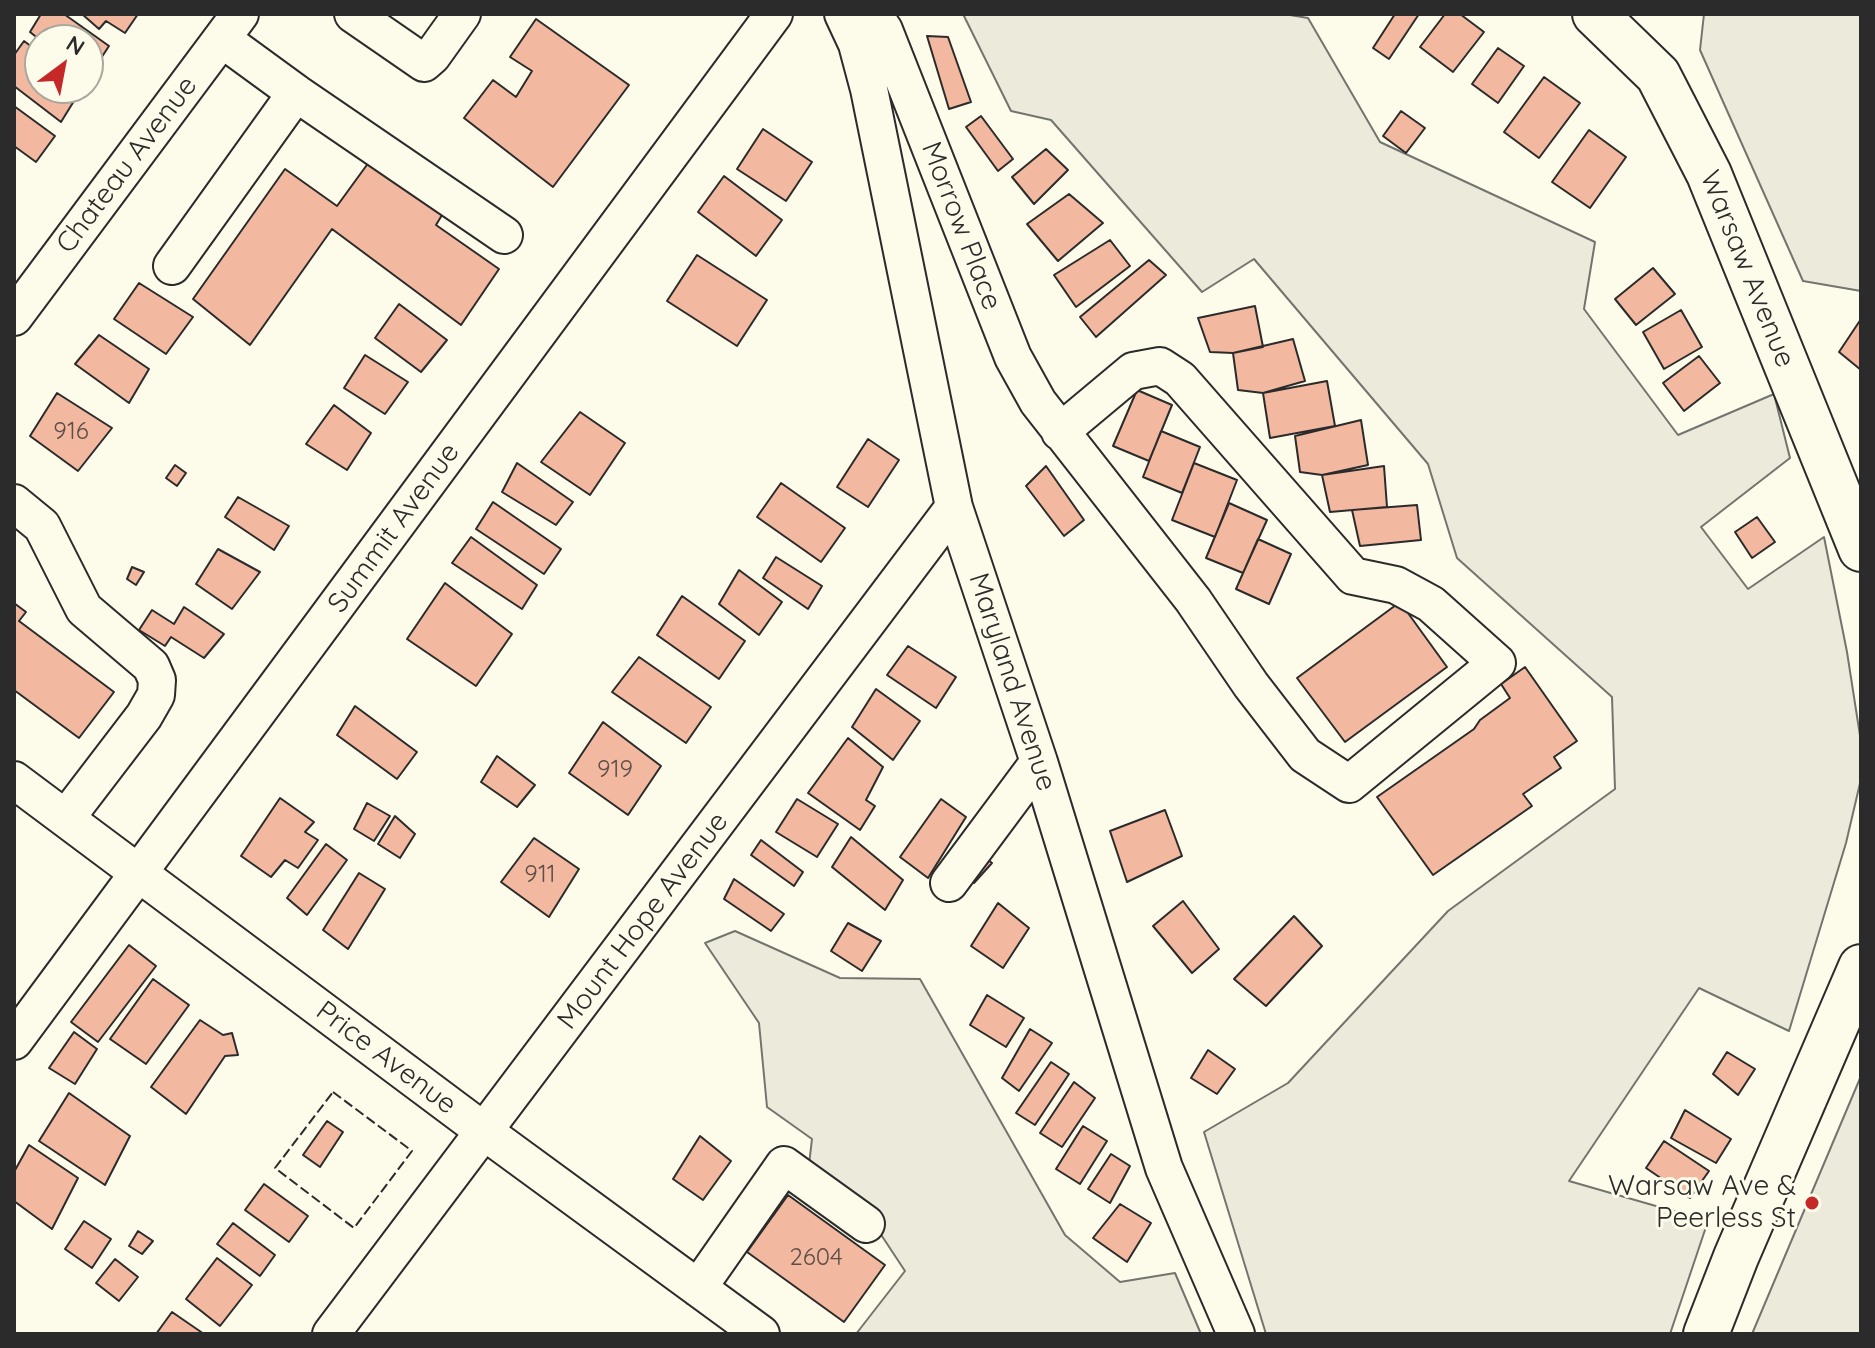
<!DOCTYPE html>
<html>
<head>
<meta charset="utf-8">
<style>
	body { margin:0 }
	#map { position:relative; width:1875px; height:1348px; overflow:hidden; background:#fdfbea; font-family:Quicksand,sans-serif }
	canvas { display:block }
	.frame { position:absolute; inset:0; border:16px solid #2b2b2b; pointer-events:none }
	.north { position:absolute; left:24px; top:24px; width:80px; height:80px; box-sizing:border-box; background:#fdfbea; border:2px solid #a9a89e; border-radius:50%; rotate:32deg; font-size:22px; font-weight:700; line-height:32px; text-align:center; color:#2b2b2b }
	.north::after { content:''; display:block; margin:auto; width:28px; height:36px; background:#c62828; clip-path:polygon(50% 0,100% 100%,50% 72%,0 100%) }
</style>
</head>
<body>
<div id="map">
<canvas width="1875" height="1348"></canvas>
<div class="frame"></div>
<div class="north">N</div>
</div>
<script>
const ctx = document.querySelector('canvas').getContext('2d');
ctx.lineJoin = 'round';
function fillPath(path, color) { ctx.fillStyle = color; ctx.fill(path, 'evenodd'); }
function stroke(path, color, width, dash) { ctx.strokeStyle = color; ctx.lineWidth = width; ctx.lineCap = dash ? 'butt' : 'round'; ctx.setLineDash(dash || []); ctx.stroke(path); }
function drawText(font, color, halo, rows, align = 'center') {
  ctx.font = font + ' Quicksand,sans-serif'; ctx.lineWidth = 6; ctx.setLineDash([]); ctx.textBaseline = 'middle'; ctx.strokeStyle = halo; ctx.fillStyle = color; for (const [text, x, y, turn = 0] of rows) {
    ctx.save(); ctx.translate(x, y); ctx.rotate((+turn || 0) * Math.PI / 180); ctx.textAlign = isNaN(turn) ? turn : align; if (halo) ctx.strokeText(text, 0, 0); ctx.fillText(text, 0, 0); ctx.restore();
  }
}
const green = new Path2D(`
	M963 14H1284L1308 18 1380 142 1595 242 1584 309 1678 435 1774 394 1790 458 1701 527 1748 589 1824 537 1847 652 1861 742V779L1846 843 1789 1031 1699 988 1569 1181 1708 1221 1670 1334H1266L1204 1132 1288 1083 1448 911 1615 789 1612 697 1457 558 1428 464 1254 259 1202 292 1051 120 1011 111Z
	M1704 14H1861V291L1803 281 1700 50Z
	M735 931 840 978 920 979 1065 1235 1120 1282 1175 1273 1201 1334H856L905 1271 874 1224 808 1173 812 1139 767 1107 759 1023 705 943Z
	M1861 1076V1334H1752Z`);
fillPath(green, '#ecebdb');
stroke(green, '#74746e', 2);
const building = new Path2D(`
	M41 14H64L109 46 90 75 88 74V40H40L30 32Z
	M82 14H138L125 33 106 21 99 29Z
	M1395 14H1419L1389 59 1373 48Z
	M1445 14H1460L1484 32 1453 72 1420 47Z
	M536 19 629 85 553 187 464 118 493 80 516 97 532 71 510 57Z
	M927 36 948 37 971 102 949 109Z
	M24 41 40 53V88H82L61 122 14 86V55Z
	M1498 48 1524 66 1498 103 1472 84Z
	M1544 77 1580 103 1539 158 1504 132Z
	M14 106 55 136 36 162 14 146Z
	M1401 111 1425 128 1406 153 1383 136Z
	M981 116 1013 159 998 171 966 127Z
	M763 129 812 162 786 201 737 169Z
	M1589 130 1626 157 1590 208 1552 182Z
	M1046 149 1068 170 1034 204 1012 177Z
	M369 162 442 215 436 225 499 269 461 325 332 229 250 345 193 299 285 169 337 206Z
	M724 176 782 220 756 256 698 212Z
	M1069 194 1103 223 1058 261 1027 224Z
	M1110 240 1130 266 1076 307 1054 275Z
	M697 255 767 300 737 346 667 301Z
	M1149 260 1166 275 1096 337 1080 317Z
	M1653 268 1675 294 1636 325 1615 299Z
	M139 283 193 317 166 354 114 319Z
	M399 304 447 340 421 372 375 338Z
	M1255 306 1263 347 1233 353 1210 352 1198 318Z
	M1681 310 1702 347 1664 369 1643 332Z
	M1861 319V370L1839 352Z
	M99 335 149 369 129 403 75 364Z
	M1293 339 1305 381 1263 393 1238 390 1233 353Z
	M365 355 408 382 385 414 344 388Z
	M1699 356 1720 383 1684 411 1663 383Z
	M1327 381 1335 426 1270 438 1263 393Z
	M1137 390 1172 405 1149 461 1113 446Z
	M57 393 112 428 78 471 30 436Z
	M334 405 371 433 347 470 306 444Z
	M580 412 625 443 590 495 541 462Z
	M1361 420 1368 465 1322 475 1300 472 1295 436Z
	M1161 431 1200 447 1182 493 1143 477Z
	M868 439 899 460 868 507 837 487Z
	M517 463 573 502 556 525 502 492Z
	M1194 463 1237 480 1215 537 1172 520Z
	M175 465 186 473 177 486 166 478Z
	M1046 466 1084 520 1064 536 1026 486Z
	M1384 466 1387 507 1330 512 1322 475Z
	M781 483 845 528 821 562 757 517Z
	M238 497 289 526 274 550 225 517Z
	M493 502 561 549 544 574 476 529Z
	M1229 503 1267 520 1243 573 1206 558Z
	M1417 505 1421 540 1360 546 1352 510Z
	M1757 517 1775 542 1752 558 1735 532Z
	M471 537 537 585 522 609 452 563Z
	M1258 539 1291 554 1269 604 1236 589Z
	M218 549 260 572 232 609 196 584Z
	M776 557 822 586 808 609 763 578Z
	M132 567 144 572 136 585 127 579Z
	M739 570 782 602 759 635 719 604Z
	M445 583 512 634 476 686 407 639Z
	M682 596 745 641 719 679 657 635Z
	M1400 602 1447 667 1345 742 1297 678Z
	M14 603 26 612 19 621 114 692 79 738 14 690Z
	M184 607 224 634 204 658 171 637 165 646 139 630 152 610 174 624Z
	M908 646 956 677 936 708 887 675Z
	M639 657 711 707 686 743 612 692Z
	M1525 667 1577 741 1554 757 1561 768 1523 794 1532 806 1433 875 1377 797 1474 729 1480 720 1510 698 1501 684Z
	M876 689 920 721 893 760 852 727Z
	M355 706 417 752 397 779 337 735Z
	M603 722 661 766 628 815 569 773Z
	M848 738 883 767 866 800 875 806 860 830 808 793Z
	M497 756 535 785 517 807 481 782Z
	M280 798 314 822 305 832 318 840 298 868 285 860 271 877 241 856Z
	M797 799 838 824 817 857 776 832Z
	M941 799 966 817 928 878 900 857Z
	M367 803 390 816 374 841 354 829Z
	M1165 810 1182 856 1127 882 1110 831Z
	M395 816 415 834 400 858 378 844Z
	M851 837 903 880 885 910 832 867Z
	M534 838 579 869 549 917 501 882Z
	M761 840 803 872 794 886 751 855Z
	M326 844 347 860 307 915 287 898Z
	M982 855 992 863 974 883 966 876Z
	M359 873 385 889 348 949 323 930Z
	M734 879 784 914 771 931 724 899Z
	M1183 901 1219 949 1192 973 1153 926Z
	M998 903 1029 928 1003 968 971 946Z
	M1294 916 1322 946 1266 1006 1234 979Z
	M848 923 881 941 862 971 831 951Z
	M129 945 156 966 98 1042 71 1022Z
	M153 979 189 1005 146 1064 110 1039Z
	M987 995 1024 1018 1006 1047 970 1025Z
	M200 1020 223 1035 232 1033 238 1055 225 1056 186 1114 151 1087Z
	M1030 1029 1052 1043 1019 1091 1002 1078Z
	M74 1032 97 1049 75 1084 49 1068Z
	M1208 1050 1235 1069 1217 1094 1191 1078Z
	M1727 1052 1755 1069 1738 1095 1713 1074Z
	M1051 1062 1069 1074 1035 1125 1016 1113Z
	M1074 1082 1095 1098 1062 1147 1040 1133Z
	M69 1093 130 1136 105 1185 39 1141Z
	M1685 1110 1731 1139 1716 1163 1671 1138Z
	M327 1121 343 1132 320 1167 303 1155Z
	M1083 1126 1107 1141 1080 1184 1056 1169Z
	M700 1136 731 1161 703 1200 673 1179Z
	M1664 1141 1709 1171 1690 1198 1646 1168Z
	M29 1145 78 1178 52 1229 14 1201V1172Z
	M1111 1154 1130 1166 1110 1203 1088 1189Z
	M264 1184 308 1216 289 1242 245 1210Z
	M788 1195 885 1265 844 1322 747 1252Z
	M1120 1204 1151 1223 1127 1262 1093 1238Z
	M84 1221 111 1239 92 1268 65 1249Z
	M233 1223 275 1255 260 1276 217 1244Z
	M138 1231 153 1241 142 1254 129 1246Z
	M217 1258 252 1285 220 1326 186 1299Z
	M115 1259 138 1277 119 1301 96 1283Z
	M172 1312 204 1334H156Z`);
fillPath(building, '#f2b8a0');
stroke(building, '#2b2b2b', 2);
const minor = new Path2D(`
	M353 14 424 63 432 56 462 14
	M843 14 857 44 869 89 954 507 1039 762 1164 1168 1236 1334
	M873 14 884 30 1013 357 1038 402 1193 600 1251 685 1305 755 1349 784 1497 663 1431 604 1396 585 1353 576 1180 379 1160 366 1133 371 1060 432
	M222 39 296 93 504 235
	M172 266 296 93
	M14 317 240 14
	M14 503 42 526 84 609 151 666 157 680 156 695 144 716 66 818
	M14 780 485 1132 761 1334
	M949 883 1039 762
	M14 1041 774 14
	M698 1288 784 1165 866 1224
	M331 1334 954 507`);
const major = new Path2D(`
	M1595 14 1658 75 1709 174 1861 549
	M1706 1334 1736 1257 1861 967`);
stroke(minor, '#2b2b2b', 40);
stroke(major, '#2b2b2b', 48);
stroke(minor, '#fdfbea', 36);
stroke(major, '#fdfbea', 44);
stroke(new Path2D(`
	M333 1092 412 1151 354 1228 275 1168Z`), '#2b2b2b', 2, [10, 4]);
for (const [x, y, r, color] of [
	[1812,1203,8,"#c62828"]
]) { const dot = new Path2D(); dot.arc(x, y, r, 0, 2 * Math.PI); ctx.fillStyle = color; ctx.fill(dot); stroke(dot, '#fdfbea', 3); }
drawText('24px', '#5d4e48', null, [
	["916",71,432],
	["919",615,770],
	["911",540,875],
	["2604",816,1258]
]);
drawText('28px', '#2b2b2b', '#fdfbea', [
	["Chateau Avenue",127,165,-53],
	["Morrow Place",961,226,69],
	["Warsaw Avenue",1747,269,68],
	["Summit Avenue",394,528,-54],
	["Maryland Avenue",1012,682,72],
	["Mount Hope Avenue",643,921,-53],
	["Price Avenue",386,1058,37]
]);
drawText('28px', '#2b2b2b', '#fdfbea', [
	["Warsaw Ave &",1796,1187],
	["Peerless St",1796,1219]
], 'right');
</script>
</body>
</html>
